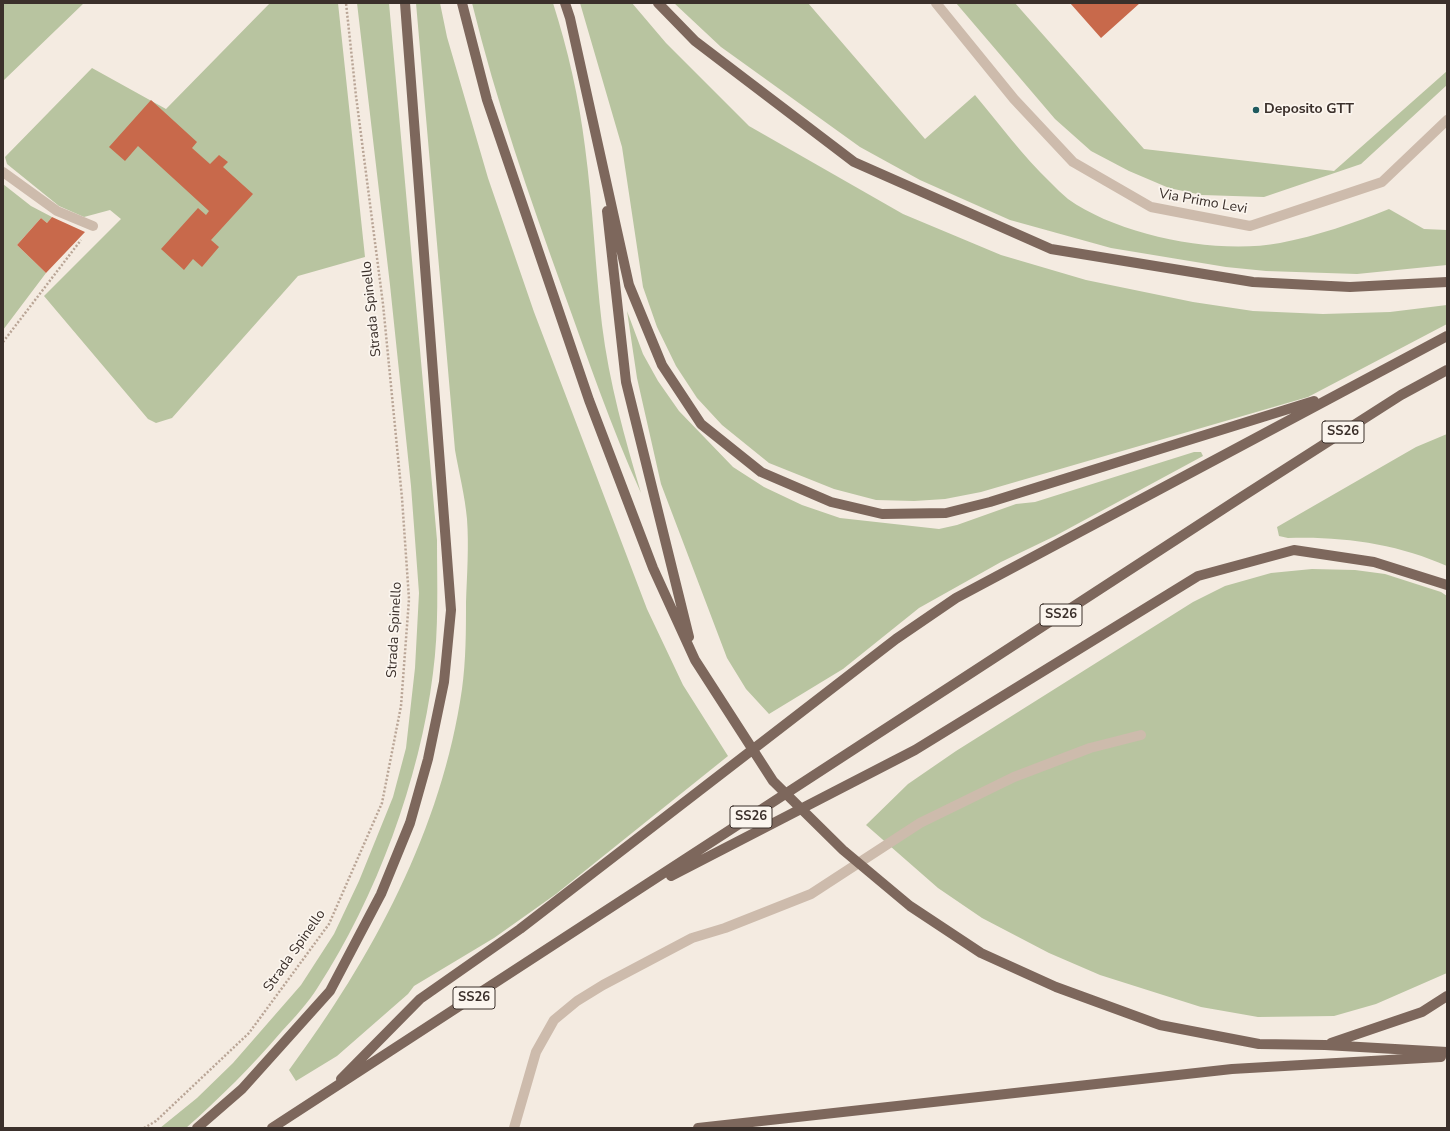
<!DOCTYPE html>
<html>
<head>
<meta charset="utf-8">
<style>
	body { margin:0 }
	#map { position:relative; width:1450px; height:1131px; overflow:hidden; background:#f4ebe1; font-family:"Nunito Sans",sans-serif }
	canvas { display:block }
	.frame { position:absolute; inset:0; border:4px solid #3b302b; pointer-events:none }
</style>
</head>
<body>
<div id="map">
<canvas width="1450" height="1131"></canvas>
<div class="frame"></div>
</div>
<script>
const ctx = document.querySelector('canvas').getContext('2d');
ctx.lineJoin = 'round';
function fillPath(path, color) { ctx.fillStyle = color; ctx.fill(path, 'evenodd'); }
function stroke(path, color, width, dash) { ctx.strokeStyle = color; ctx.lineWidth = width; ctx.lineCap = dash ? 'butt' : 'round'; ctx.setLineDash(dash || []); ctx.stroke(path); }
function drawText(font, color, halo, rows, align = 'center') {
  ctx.font = font + ' "Nunito Sans",sans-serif'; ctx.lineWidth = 3.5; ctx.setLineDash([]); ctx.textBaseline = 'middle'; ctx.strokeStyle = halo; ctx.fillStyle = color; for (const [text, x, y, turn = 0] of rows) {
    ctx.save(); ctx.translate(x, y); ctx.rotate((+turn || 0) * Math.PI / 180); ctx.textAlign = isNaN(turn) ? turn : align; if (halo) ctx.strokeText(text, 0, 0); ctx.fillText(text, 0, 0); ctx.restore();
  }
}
fillPath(new Path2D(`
	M3 3H84L3 81Z
	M270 3H338L365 257 298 276 172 418 156 423 148 419 44 296 121 219 110 210 84 217 59 206 7 164 5 157 92 68 166 109Z
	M357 3H389L437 540C437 585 439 629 433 673 420 779 376 898 318 987 308 1003 295 1017 282 1031 252 1066 220 1098 186 1128H160L197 1098 233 1063 301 985 334 934 359 881 393 797 406 748 415 668 419 593 411 486 390 285Z
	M416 3H440L447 37 488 178 534 312 647 609 683 685 728 756 556 894 494 938 414 986 408 994 337 1056 296 1081 289 1070C372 958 442 829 462 689 466 660 466 631 466 602 467 575 469 546 467 519 465 496 459 473 455 450Z
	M472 3H553C568 50 579 98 585 147 593 206 595 266 602 325 609 382 625 439 641 493 611 427 588 359 563 290 529 196 496 101 472 3Z
	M580 3H632L666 43 749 126 903 214 1001 255 1086 280 1193 302 1253 311 1323 314 1390 312 1447 305V324L1308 397 981 492 945 499 914 501 876 500 834 489 769 463 722 425 697 398 676 366 657 327 643 287 622 147Z
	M674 3H808L925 139 975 95C1000 125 1023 156 1050 182 1056 188 1062 194 1068 199 1120 236 1217 255 1280 243 1317 236 1354 223 1389 209L1424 229 1447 230V265L1357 274 1266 271 1226 267 1111 248 1010 220 920 180 860 147 721 47Z
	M956 3H1015L1144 149 1334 171 1447 71V85L1361 164 1264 197 1202 195 1169 188 1129 171 1091 151 1055 119Z
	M3 184 31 206 52 217 47 223 41 218 17 245 46 273 3 330Z
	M627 311 643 354 658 381 679 411 733 467 764 487 802 505 840 518 939 529 957 525 1016 504 1035 502 1194 452H1201L1203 456 1055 536 1001 562 919 608 843 669 769 714 746 689 727 658 661 484 637 378Z
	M1447 434V566C1398 544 1342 536 1288 538L1279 536 1277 527 1416 447Z
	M1312 569 1355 570 1385 574 1441 592 1447 596V973L1376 1004 1334 1016 1258 1017 1201 1007 1100 975 1049 953 982 918 938 888 866 825 908 784 956 751 1193 602 1225 586 1271 573Z`), '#b8c4a0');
fillPath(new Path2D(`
	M1070 3H1140L1101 38Z
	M151 100 197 142 192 148 210 164 219 155 228 162 223 167 253 194 211 240 219 247 202 267 193 259 184 270 161 249 198 208 206 215 209 211 138 146 125 161 109 147Z
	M52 217 85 232 46 273 17 245 41 218 47 223Z`), '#c8694b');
stroke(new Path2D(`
	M3 342 81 240
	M144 1128 156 1121 249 1033 329 924 382 803 401 706 409 599 402 498 383 304 356 96 346 3`), '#b9a596', 2.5, [2, 2]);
stroke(new Path2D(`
	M514 1128 536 1052 554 1020 577 1001 603 985 692 938 725 928 811 894 920 823 1014 777 1090 748 1141 735`), '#cdbbac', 10);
stroke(new Path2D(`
	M936 3 1014 99 1073 162 1151 207 1250 226 1382 182 1447 120
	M3 172 57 211 93 226`), '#cdbbac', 10);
stroke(new Path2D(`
	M462 3 487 100 589 400 653 568 695 660 773 781 843 850 910 906 981 953 1056 987 1160 1025 1259 1044 1325 1045 1447 1052
	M565 3 570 18 629 285 662 365 701 424 761 472 831 502 882 514 946 513 990 502 1314 401
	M658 3 695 41 854 162 1051 249 1253 282 1350 287 1447 282
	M607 211 626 382 689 637
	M671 876 915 750 1198 576 1294 550 1374 562 1447 585
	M1331 1043 1422 1012 1447 996
	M341 1079 420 999 520 929 896 639 956 598 1447 336
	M197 1128 242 1089 330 991 381 894 410 823 428 759 444 682 451 610 405 3
	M272 1128 1240 498 1401 395 1447 370
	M698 1128 1232 1069 1441 1057`), '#7d675c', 10);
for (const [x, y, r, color] of [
	[1256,110,4,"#1f5a5e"]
]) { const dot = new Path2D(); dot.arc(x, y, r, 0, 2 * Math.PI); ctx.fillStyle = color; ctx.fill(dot); stroke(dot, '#fbf5ee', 1.5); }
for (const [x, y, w] of [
	[1343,432,42],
	[1061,615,42],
	[751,817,42],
	[474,998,42]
]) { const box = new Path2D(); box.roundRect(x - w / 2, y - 11, w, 22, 3); ctx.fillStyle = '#fbf5ee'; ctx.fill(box); stroke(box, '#3b302b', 1); }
drawText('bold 13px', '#3b302b', null, [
	["SS26",1343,432],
	["SS26",1061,615],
	["SS26",751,817],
	["SS26",474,998]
]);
drawText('bold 14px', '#3b302b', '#fbf5ee', [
	["Deposito GTT",1264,110]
], 'left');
drawText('14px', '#3b302b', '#fbf5ee', [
	["Via Primo Levi",1203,202,10],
	["Strada Spinello",372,309,-96],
	["Strada Spinello",395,630,-87],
	["Strada Spinello",295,951,-55]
]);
</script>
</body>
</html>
